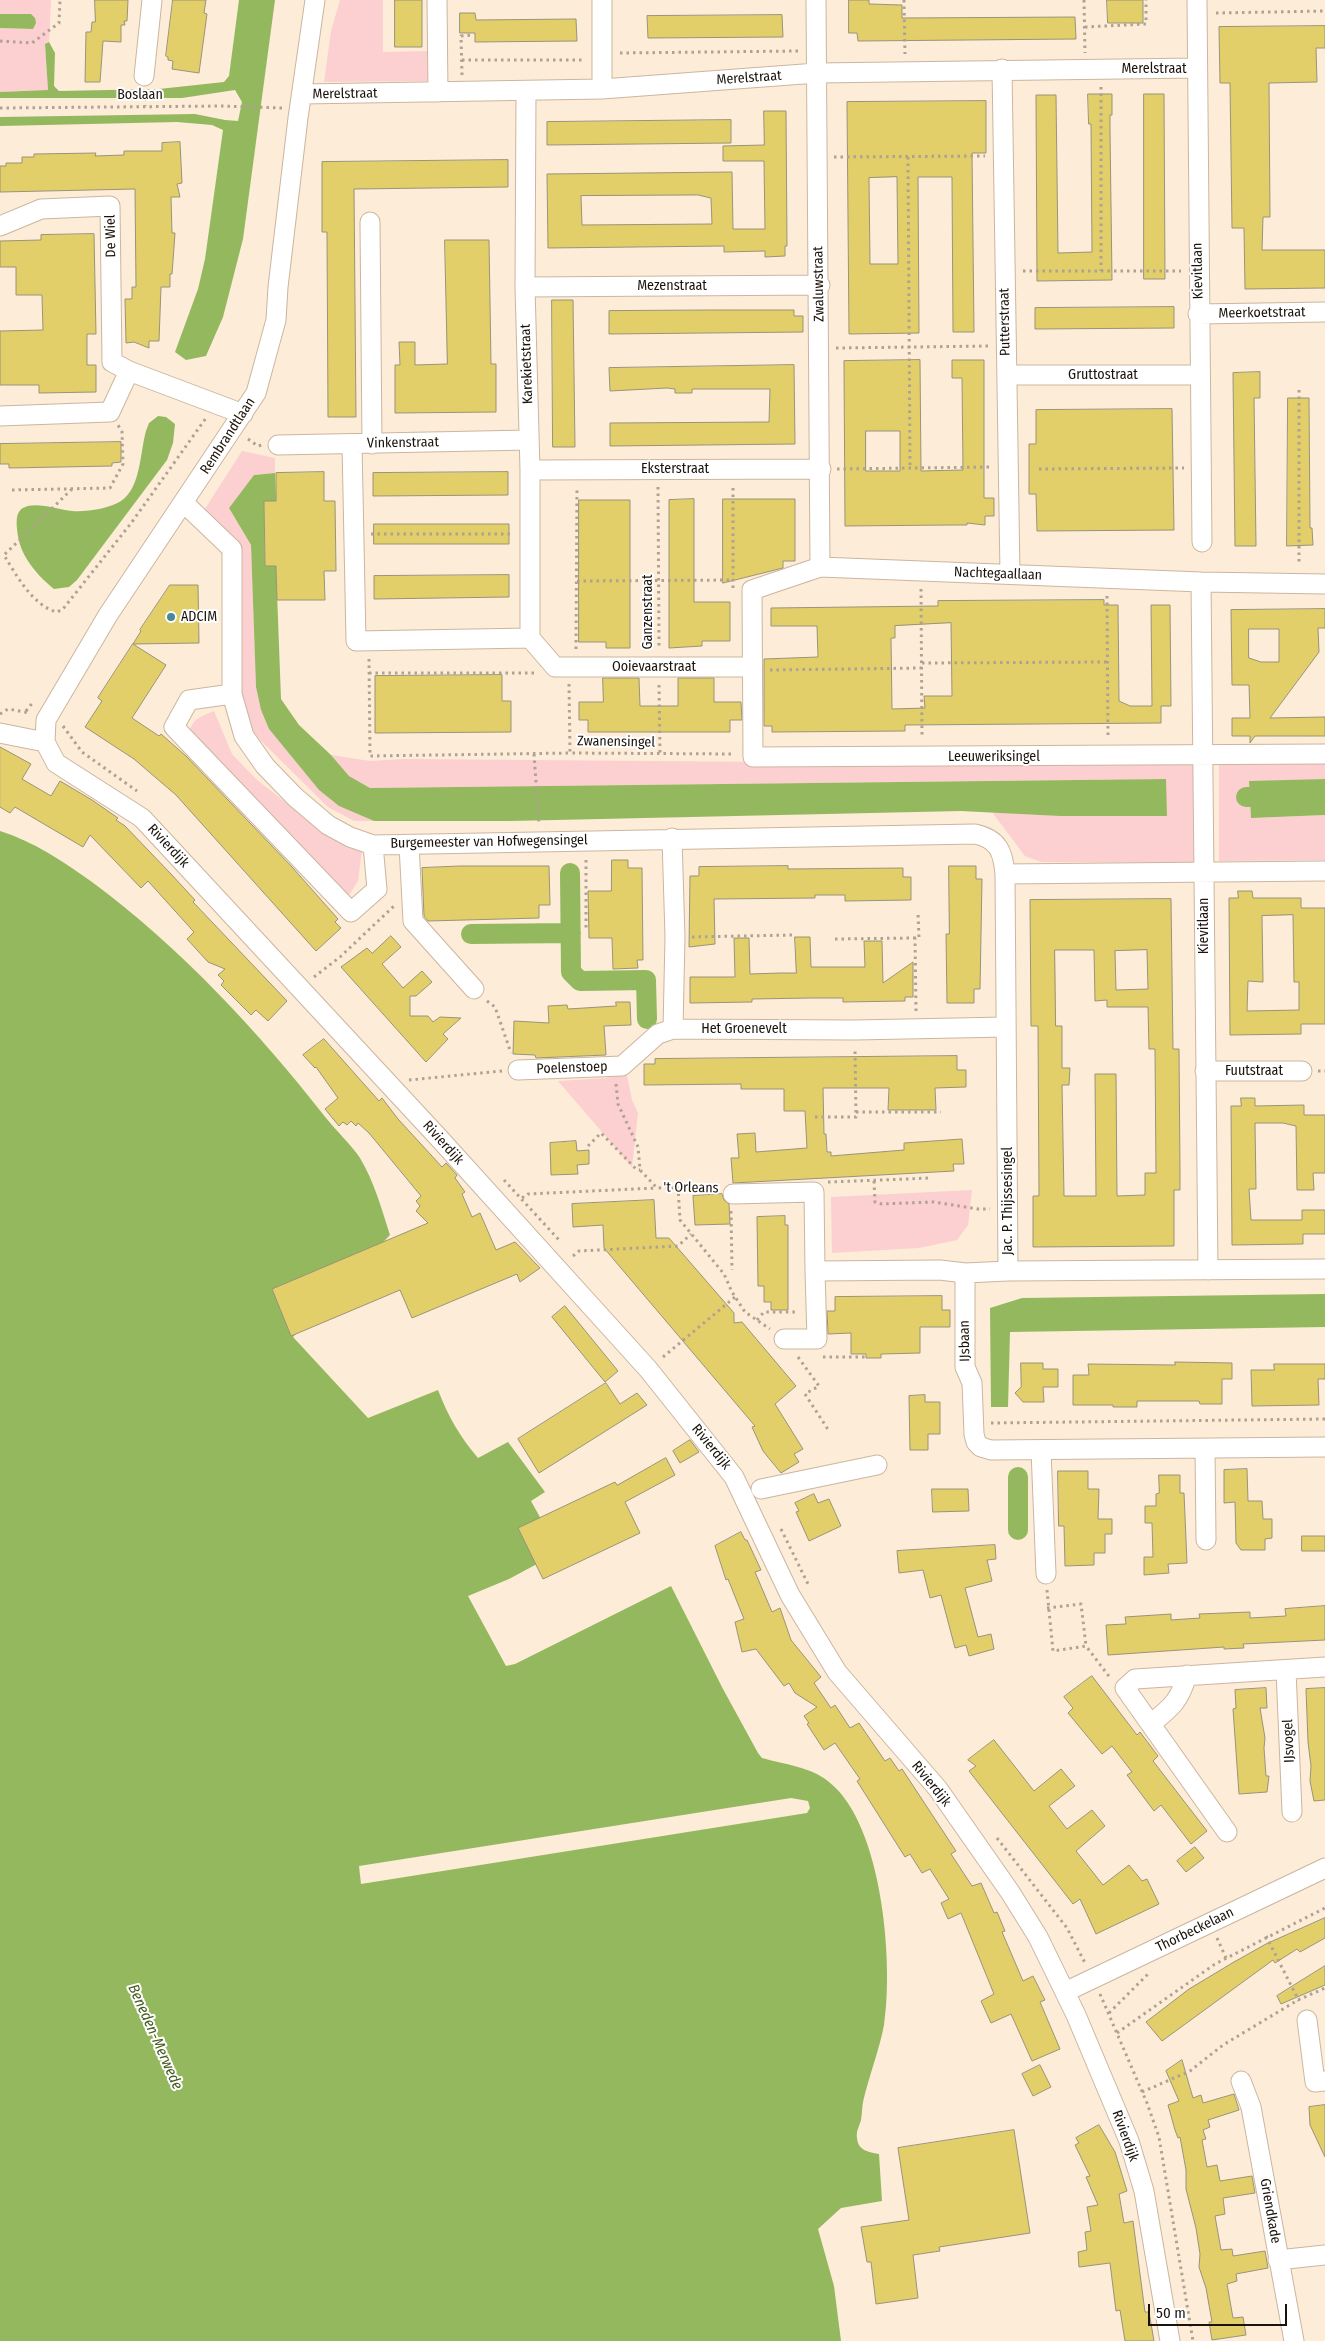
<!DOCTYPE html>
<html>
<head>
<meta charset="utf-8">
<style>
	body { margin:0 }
	#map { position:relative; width:1325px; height:2341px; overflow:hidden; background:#fdecd8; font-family:"Fira Sans Condensed",sans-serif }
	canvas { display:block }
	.scale { position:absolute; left:1148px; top:2304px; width:139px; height:22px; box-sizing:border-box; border:2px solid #1a130b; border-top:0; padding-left:6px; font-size:15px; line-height:18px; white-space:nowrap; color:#1a130b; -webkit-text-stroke:4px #fff; paint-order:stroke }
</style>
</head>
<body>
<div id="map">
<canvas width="1325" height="2341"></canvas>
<div class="scale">50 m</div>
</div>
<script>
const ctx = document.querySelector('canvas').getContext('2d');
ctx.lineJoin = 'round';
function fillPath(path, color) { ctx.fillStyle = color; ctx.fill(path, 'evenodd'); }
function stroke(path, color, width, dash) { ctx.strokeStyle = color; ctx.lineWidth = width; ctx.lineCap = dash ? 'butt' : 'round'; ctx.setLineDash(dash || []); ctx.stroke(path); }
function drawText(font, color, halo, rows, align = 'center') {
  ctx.font = font + ' "Fira Sans Condensed",sans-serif'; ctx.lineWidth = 4; ctx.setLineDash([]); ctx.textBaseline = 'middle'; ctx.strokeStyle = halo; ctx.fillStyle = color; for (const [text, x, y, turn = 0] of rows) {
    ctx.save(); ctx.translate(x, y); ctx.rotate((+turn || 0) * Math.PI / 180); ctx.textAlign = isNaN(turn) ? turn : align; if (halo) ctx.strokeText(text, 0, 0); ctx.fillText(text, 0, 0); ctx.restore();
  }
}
fillPath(new Path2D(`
	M0 0H51L49 42 45 44 48 90 0 92V28L33 29 31 14H0Z
	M340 0H383V52L429 51V75L427 81 324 82 331 31Z
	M242 451 275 458V473L254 475 229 508 251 545 256 687 261 710 269 729 319 790 339 806 374 821H354L328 807 258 738 243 715 238 693 235 550 203 512Z
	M214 711 232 754 256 779 319 829 362 849 358 881 349 895 343 896 189 737C190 720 199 717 214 711Z
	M331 755 370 761 404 759 771 762 1197 760 1199 863 1041 862 1025 856 992 812 1060 816H1167L1165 779 370 788 349 776Z
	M1325 761V779L1249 782 1251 818 1325 815V860L1219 861V764Z
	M626 1071 632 1100 638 1113 632 1167 558 1081 606 1078Z
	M972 1190 968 1225 957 1240 919 1248 832 1253 831 1197Z`), '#fccfd1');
fillPath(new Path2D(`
	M239 0H275L243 239 223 317 206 356 186 360 175 352 198 289 205 259 223 130 212 125 177 122 0 126V117L195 114 225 120 238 121 242 102 235 90 182 98H0V92L48 90 45 44 49 42 55 53 54 86 59 91 159 89 224 82 229 76Z
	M0 14H31L35 18 36 23 33 29 0 28Z
	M158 416 166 417 175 424 173 443 167 460 77 580 69 587 54 589C38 576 21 557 18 536 17 528 14 513 23 508 36 501 58 510 72 511 87 512 108 509 121 501 141 488 140 452 146 431L149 423Z
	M275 473 276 501 264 502 265 566H276L281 699 299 725 331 755 349 776 370 788 1166 779 1167 816H1060L961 811 510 821H374L339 806 319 790 269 729 261 710 256 687 251 545 229 508 254 475Z
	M1325 779V815L1251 818 1249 781Z
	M0 831C33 841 64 862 92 882 181 948 258 1031 326 1118 337 1132 350 1143 360 1158 374 1181 382 1210 390 1235L293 1337 368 1418 438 1390C448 1416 460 1437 478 1458L508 1442 545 1492 531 1501 541 1519 537 1564 509 1579 468 1596 506 1666 515 1664 671 1586 723 1689 758 1753 762 1758C783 1764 812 1767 829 1782 882 1823 894 1962 884 2025 879 2051 869 2076 863 2102 862 2108 862 2114 861 2120 859 2127 856 2131 857 2138 858 2151 869 2152 879 2154L882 2201 841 2208 818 2229 834 2286 841 2341H0Z
	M1325 1294V1327L1010 1332 1008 1407H991L990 1308 1022 1298Z`), '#94b85d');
fillPath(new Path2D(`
	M791 1798 808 1801 810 1808 807 1813 361 1884 359 1866Z`), '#fdecd8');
stroke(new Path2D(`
	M1246 797H1325
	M570 873 571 972 580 981 646 980 647 1019
	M471 934 571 933
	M1018 1530V1477`), '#94b85d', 20);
const building = new Path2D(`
	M95 0H128L127 21H124L125 25H121V42L103 41 100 82H85L86 32H91L92 22H95Z
	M173 0H206L204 13 207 14 199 73 172 69 173 61 168 60V57L166 56Z
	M395 0H422V47H395Z
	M849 0H869V4L902 5V18L1075 17 1076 39 858 41 857 33H849Z
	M1107 0H1143V23H1108Z
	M460 13H475L476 20 576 19 577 41 475 42V33H460Z
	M782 15 783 37 648 38 647 16Z
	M1325 26V48H1316L1317 82 1269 83 1270 217H1263L1262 250H1325V288L1245 289 1244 228H1232L1230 83H1220L1219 27Z
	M1088 94H1112V115H1110V130L1112 280 1037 281 1036 95H1056L1058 253 1092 252 1091 124H1089Z
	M1144 94H1164L1165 279H1144Z
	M986 101V153H972L974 332H953L952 177H918L919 333 849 334 847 102ZM897 177 898 264H870L869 178Z
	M764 111H786L787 246H785V256L765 257V251L724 252V246L548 248 547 174 732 172 733 229H765L764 161H723V146L764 145ZM698 195 711 198 712 224 582 225 581 196Z
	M731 120V143L547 145V122Z
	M180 142 182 183 177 184 180 197H171L172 233H175L172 274H170V287H161L159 341H149V348L134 342 126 343 125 299H132V287H136L135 189 0 192V166H6V163H22V157H34V154L96 153 95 156 124 155V151H162V143Z
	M508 160V187L354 189 356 417H328L327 232H322V162Z
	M94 234 96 334H87V365H96V392L39 393V385H0V331L43 330 42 295H16V267H0V241L41 240V235Z
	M445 240H489L491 364H496V412L395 413V365H400L399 342H415V365L447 364Z
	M552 300H573L575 447H553Z
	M1174 307V328L1035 329V308Z
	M708 310H794V316H803V332L609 334V311Z
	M920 360 921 471 963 470 962 378H952V360H984V498H994V516H985V525L967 523V525H950L845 526 844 361ZM866 431H900V471H866Z
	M794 365 795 444 610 446V423L769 422 770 389H692V393H675V389L667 388 610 391 609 368Z
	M1260 372V398H1254L1256 546H1235L1233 373Z
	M1288 398H1309L1310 528H1312L1313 545 1287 546Z
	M1172 409 1174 530 1037 531 1036 494H1029V444H1036V410Z
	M121 442V462L112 463V466L9 468V464H0V444Z
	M324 472V501H335L336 571H324L325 600H277L276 566H265L264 501H276V473Z
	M508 472V495L373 496V473Z
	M694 499V602H730V641H702V646L669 648V500Z
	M723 499H795V561H783V568L723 583Z
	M579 500H630V648H606V642H579Z
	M374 524H509V544H374Z
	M509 575V597L374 599V576Z
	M170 585H198L199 643 133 644 141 631 140 630Z
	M1104 600V605H1118L1119 701 1130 706H1152L1151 605H1170L1171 706H1161V723L905 725V731L772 732V726H764V659L818 657 817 626H771V608L938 606V601ZM951 623 952 696H924L925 708 892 709 891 638H895V626Z
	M1325 609V628H1318L1319 652 1270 718 1325 717V736H1255L1250 743V736H1232V718H1250L1249 685H1232L1231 610ZM1249 629H1279V662H1261L1249 658Z
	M133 644 166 665 132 718 159 736 161 734 186 756 292 867 338 919 335 922 341 928 316 951 176 795 134 759 85 727 102 701 98 698Z
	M502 675V701H511V732L375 733V676Z
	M603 678H639L640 706H678V678H714V702H741L742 720H730V732H588V720H579V702H603Z
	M0 747 31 764 22 779 51 796 60 781 92 800 118 818 116 820 125 826 171 874 195 900 193 902 287 1001 268 1021 256 1010 251 1015 221 985 224 981 218 975 225 969 208 962 187 939 194 932 148 881 141 888 90 835 83 847 15 807 10 813 0 807Z
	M612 860H628V868H642L643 960H637L638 968 613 969 612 938H589L588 891H611Z
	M460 866H549L550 905H539V918L428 921 424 916 422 868Z
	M788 866V869L903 868V877H911V900L845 901V895H815V898L714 899 715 944 689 947 690 876H699V867Z
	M949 866H976V879H982L980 989H974V1003H947L946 934H949Z
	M1238 891H1252L1253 898H1301V908H1325V1024H1301V1034L1230 1035 1229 898H1238ZM1293 915 1294 982H1299V1010L1247 1011 1248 981 1263 982 1262 916Z
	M1171 899 1173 1049H1179L1180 1172V1190H1174V1246L1033 1247V1196H1039L1038 1026H1031L1030 900ZM1055 950H1094L1095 1001 1107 1000V1007H1148L1149 1049H1155L1156 1173H1145V1195L1117 1196 1116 1074H1095L1096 1196H1064L1062 1085H1069L1070 1068H1062V1026H1056ZM1147 950 1148 989 1116 990 1115 951Z
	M391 936 401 947 382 964 403 988 422 971 432 982 416 996H410V1016H428L433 1022 440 1017 461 1018 443 1034 448 1039 426 1062 341 967 367 948 372 953Z
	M795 937H810L811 967H865L864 941H882L883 983 913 962V997H905V1001L843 1002V998H811L752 999V1002L690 1003V977H735L734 938H749L750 974 780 973H796Z
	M616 1002H630L631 1025 604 1026 606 1055 536 1058 535 1055 513 1054 514 1021 549 1023 548 1006 567 1005 568 1009 616 1006Z
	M324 1039 379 1101 382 1098 398 1119 442 1167 446 1163 457 1175 455 1178 465 1192 462 1194 472 1217 480 1213 496 1250 515 1242 540 1268 520 1282 517 1274 412 1318 400 1290 291 1336 272 1289 428 1223 416 1211 420 1206 416 1201 421 1196 369 1133 358 1123 356 1126 351 1121 347 1125 343 1122 339 1126 325 1109 338 1098 316 1067 315 1068 303 1055Z
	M957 1056V1070H966V1087L935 1088 936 1110H888L889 1088H823L824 1134H826L827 1152H831V1156L904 1150V1143L962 1139 964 1164H953L954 1171 733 1183 731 1158H739L737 1134 755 1133 756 1152 807 1148 805 1111H784V1089H741V1084L644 1085V1064H655V1059Z
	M1241 1098H1255V1106L1304 1105V1115H1325V1173H1313L1314 1190H1297L1296 1126 1283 1123H1255L1256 1189H1249L1251 1220H1302V1210H1325V1234H1303V1244L1232 1245 1231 1106H1241Z
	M576 1141 577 1151 589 1150V1164L577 1165 578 1174 551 1175 550 1143Z
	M722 1194 724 1200 729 1204 730 1224 695 1225 693 1196Z
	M654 1200 656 1238H669L734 1313V1323L742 1322 796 1386 775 1404 803 1449 794 1454 799 1462 781 1473 763 1451 752 1427 755 1426 604 1248 603 1225 573 1227 572 1204Z
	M785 1216V1225H788V1310H771V1302H764V1286H758L757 1217Z
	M942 1296V1310H950V1327H920V1353L881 1354V1358H866V1354H851V1333L828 1334 827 1311H835V1297Z
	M565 1306 618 1371 605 1382 552 1317Z
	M1175 1362 1232 1363V1379H1222V1404H1200L1199 1401H1137V1407H1113V1405H1073V1375H1089L1088 1364 1175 1365Z
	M1021 1363H1043V1369H1058V1387H1043L1044 1402H1023L1015 1393 1021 1387Z
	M1274 1364H1325V1379H1318L1319 1405 1252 1406 1251 1370H1274Z
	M606 1383 620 1404 637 1393 647 1405 539 1473 518 1439Z
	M925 1395V1402H940V1434H928V1450H910L909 1396Z
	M690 1440 699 1452 680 1463 673 1451Z
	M666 1458 675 1475 625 1502 640 1533 543 1579 518 1528 615 1482 617 1485Z
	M1247 1469 1248 1501H1262L1263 1519H1272V1538L1265 1539V1550H1241L1236 1543 1235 1502 1224 1503V1470Z
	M1058 1471H1088V1489H1099L1098 1519H1112V1534H1105V1553H1094V1565L1065 1566 1064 1526H1059Z
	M1159 1475H1180V1493H1184L1187 1563 1168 1564 1169 1573 1144 1575V1557H1153L1152 1523H1145V1506H1156V1494L1159 1493Z
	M932 1489H968L969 1511 933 1512Z
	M814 1494 818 1503 829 1499 841 1526 809 1541 796 1512 799 1511 795 1503Z
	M741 1532 745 1540H747L761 1570 755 1572 772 1612 780 1608 791 1640 821 1677 814 1683 831 1708 835 1705 850 1728 859 1723 885 1761 890 1758 899 1771 902 1769 956 1851 951 1854 972 1886 981 1883 994 1913 997 1912 1005 1931 1002 1932 1023 1981 1033 1976 1045 2000 1040 2002 1060 2049 1032 2061 1011 2014 991 2023 981 2001 994 1994 961 1913 948 1919 941 1903 949 1899 930 1869 922 1873 910 1854 905 1857 857 1781 860 1779 835 1743 824 1750 807 1724 809 1723 804 1716 817 1707 795 1693 789 1683 784 1686 756 1649 742 1652 735 1622 744 1619 728 1579 726 1580 715 1546Z
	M1302 1536H1325V1551H1302Z
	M995 1545 996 1559 987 1560 992 1581 965 1588 978 1637 991 1634 994 1649 969 1656 966 1645 955 1648 941 1595 930 1598 923 1570 899 1573 897 1551Z
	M1325 1606V1640L1243 1644 1244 1648 1224 1649V1647L1108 1655 1106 1625 1126 1624 1125 1617 1171 1614V1620L1200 1618 1199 1614 1250 1612V1618L1286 1616 1285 1609Z
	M1092 1676 1137 1735 1140 1732 1158 1756 1153 1761 1207 1831 1191 1844 1161 1805 1154 1811 1127 1775 1132 1772 1112 1746 1102 1754 1068 1713 1073 1708 1064 1697Z
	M1266 1688 1267 1708H1260L1265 1738 1264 1748 1266 1776H1269L1267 1792 1239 1794 1233 1709 1236 1708 1235 1690Z
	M1325 1688V1800L1314 1801 1310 1781 1311 1766 1308 1742 1306 1689Z
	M994 1740 1034 1791 1061 1769 1075 1786 1049 1806 1067 1829 1092 1810 1105 1826 1076 1851 1103 1885 1129 1865 1142 1881 1147 1879 1159 1904 1096 1934 1080 1899 1073 1904 969 1771 976 1766 968 1760Z
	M1195 1847 1204 1858 1186 1872 1177 1861Z
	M1325 1918V1938L1300 1952 1297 1949 1275 1963 1273 1960 1162 2041 1146 2022 1189 1989 1234 1962 1266 1944Z
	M1325 1966V1985L1281 2004 1277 1996Z
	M1182 2060 1193 2098 1201 2095 1203 2103 1234 2094 1239 2110 1208 2120 1210 2127 1203 2130 1206 2139 1202 2140 1207 2167 1217 2165 1220 2181 1252 2176 1255 2193 1223 2198 1225 2214 1215 2216 1221 2250 1232 2249 1233 2256 1265 2251 1268 2268 1236 2274 1237 2281 1227 2284 1233 2318 1243 2317 1246 2335 1212 2340 1209 2322H1212L1206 2288 1199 2267 1200 2254 1196 2228 1186 2189V2170L1180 2137 1178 2138 1175 2130 1168 2105 1179 2101 1166 2071Z
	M1040 2065 1051 2087 1033 2096 1022 2074Z
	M1325 2105V2157L1310 2125 1309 2107Z
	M1099 2125 1115 2152 1127 2191 1119 2194 1124 2223 1133 2221 1145 2312H1149L1154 2341H1125L1120 2310 1116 2311 1110 2263 1079 2267 1078 2252 1087 2250 1085 2232 1091 2231 1087 2207 1098 2205 1086 2177 1090 2176 1075 2145 1079 2143 1076 2138Z
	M1014 2130 1030 2233 939 2247 940 2251 913 2255 918 2298 876 2304 871 2262H867L861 2227 909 2220 898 2148Z`);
fillPath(building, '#e2cf69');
stroke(building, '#999478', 1);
const minor = new Path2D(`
	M315 0 298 118 278 287 276 320 256 393 108 615 46 720 45 742 56 763 142 818 438 1137 648 1369 734 1477 790 1595 837 1672 938 1789 1010 1892 1038 1937 1076 2015 1129 2141 1144 2191 1170 2341
	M437 0 438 92
	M602 0V89
	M816 0 820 567
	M1197 0 1202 542
	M1002 69 1010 574
	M144 76 152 0
	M526 91 525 287 530 470V638L555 667H752
	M303 94 602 89 817 73 1196 68
	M370 222 372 444
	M0 226 41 209 110 206 112 362 129 371 243 414
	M525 287 820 285
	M1198 314 1325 312
	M1007 375H1199
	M0 416 110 412 129 371
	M352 444 356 641 530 638
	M278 445 529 440
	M530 470 821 469
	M184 503 232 549V694L244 736 265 766 295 797 328 825 350 837 373 845 975 834C998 839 1003 851 1005 874L1008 1271 1325 1269
	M1201 582 1208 1270
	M1325 584 1201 582 820 567 752 590 753 757 1325 754
	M232 694 189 700 174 727 351 912 377 889 373 845
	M0 733 45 742
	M672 838 675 937 673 1029 855 1030 1006 1027
	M409 845 413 921 474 989
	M1005 874 1325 871
	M518 1070 622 1066 658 1034 673 1029
	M1205 1071H1302
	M733 1194 814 1192 815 1271 940 1270 965 1273
	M1008 1271 965 1273V1367L972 1383 974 1434 976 1442 981 1447 991 1450 1325 1447
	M784 1339H817L815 1271
	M1205 1449 1206 1540
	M1041 1450 1046 1574
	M761 1489 877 1465
	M1286 1670 1292 1812
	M1152 1723C1172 1707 1180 1700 1187 1675
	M1227 1832 1125 1688 1135 1679 1325 1667
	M1065 1992 1325 1868
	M1307 2020 1315 2082 1325 2081
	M1241 2081 1251 2107 1294 2341
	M1278 2260 1325 2255`);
stroke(minor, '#cbb69f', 21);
stroke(new Path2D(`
	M904 0 905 54
	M1084 0 1085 53
	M1216 13 1325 11
	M1085 27 1146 24V0
	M0 41 32 43 59 23 60 0
	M620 53 798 51
	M462 60H584
	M462 75 461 36 474 35
	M1101 87V271
	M145 92V106
	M0 108 222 106 282 108
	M834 157 985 156
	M908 157 910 468
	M1023 271H1181
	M836 348 990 346
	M1299 390V565
	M248 439 258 446 262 445
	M837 469 991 467
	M1039 469 1184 468
	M658 487 659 648
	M72 489 4 555C16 575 33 606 57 612L63 609 132 522 206 418
	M12 490 110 488 123 464 122 432 118 425
	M371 534H512
	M577 581 734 580
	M733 588V487
	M921 589 922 738
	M1107 596 1108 738
	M576 649 577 488
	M369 659 370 756 570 753
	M922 663 1107 662
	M770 670 922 668
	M369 673H537
	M569 684 570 753 735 754
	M659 685 660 754
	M26 711 34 701
	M0 714 8 709 30 713
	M63 726 82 752 137 791
	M534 754 539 825
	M586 860V929
	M692 937 794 935
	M835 939 915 938
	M314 977 340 957 394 906
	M487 1001 495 1007 511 1053
	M916 1011 915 938H919L918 913
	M1318 1071H1325
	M409 1080 502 1071
	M616 1084 618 1104 638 1147 640 1170 657 1188C677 1187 697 1191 718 1189
	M856 1112H941
	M815 1117H856L855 1048
	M588 1146 601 1133 636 1169 640 1170
	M504 1180 559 1240
	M874 1181 875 1202 882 1204 934 1202 978 1209H990
	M828 1182 931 1178
	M678 1187 680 1220 724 1274 732 1292 745 1312 770 1329
	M522 1198 528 1194 656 1188
	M731 1211 732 1270
	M573 1256 579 1251 678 1246 691 1234
	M757 1320 764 1312H798
	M663 1357 735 1297
	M798 1357 819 1386 805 1394 829 1431
	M823 1357H865
	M991 1423 1325 1419
	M781 1529 808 1584
	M1047 1590 1053 1651 1086 1646 1111 1679
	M1047 1608 1081 1604 1086 1646
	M997 1838 1067 1928 1085 1963
	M1266 1936 1299 2001
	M1217 1938 1226 1958
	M1100 1994 1147 2103 1159 2137 1193 2341
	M1109 2013 1149 1973
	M1117 2033 1215 1964 1325 1908
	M1142 2092 1190 2071 1223 2045 1298 2000 1325 1988`), '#b0a292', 3, [2.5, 4]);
stroke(minor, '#fff', 19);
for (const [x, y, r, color] of [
	[171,617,5,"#458a96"]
]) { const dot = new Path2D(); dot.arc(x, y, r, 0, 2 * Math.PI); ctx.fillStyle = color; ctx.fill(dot); stroke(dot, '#fff', 2); }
drawText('14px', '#1a130b', '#fff', [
	["Merelstraat",1154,69],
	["Merelstraat",749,78,-4],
	["Merelstraat",345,94,-1],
	["Boslaan",140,95],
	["De Wiel",111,236,-91],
	["Kievitlaan",1198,271,-91],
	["Zwaluwstraat",819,284,-91],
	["Mezenstraat",672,286],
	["Meerkoetstraat",1262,313,-1],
	["Putterstraat",1005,322,-91],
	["Karekietstraat",527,364,-92],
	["Gruttostraat",1103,375],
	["Rembrandtlaan",228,436,-57],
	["Vinkenstraat",403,443,-1],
	["Eksterstraat",675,469],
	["Nachtegaallaan",998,574,2],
	["Ganzenstraat",648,612,-90],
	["Ooievaarstraat",654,667],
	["Zwanensingel",616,742,1],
	["Leeuweriksingel",994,757],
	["Burgemeester van Hofwegensingel",489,842,-1],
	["Rivierdijk",168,846,47],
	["Kievitlaan",1204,926,-90],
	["Het Groenevelt",744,1029],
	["Poelenstoep",572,1068,-2],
	["Fuutstraat",1254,1071],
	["Rivierdijk",443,1143,48],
	["'t Orleans",691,1188,1],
	["Jac. P. Thijssesingel",1008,1201,-90],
	["IJsbaan",965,1341,-91],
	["Rivierdijk",711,1447,51],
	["IJsvogel",1289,1741,-92],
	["Rivierdijk",931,1784,51],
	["Thorbeckelaan",1195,1930,-26],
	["Rivierdijk",1125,2136,70],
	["Griendkade",1270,2211,80]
]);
drawText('14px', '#1a130b', '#fff', [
	["ADCIM",181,617]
], 'left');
drawText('italic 15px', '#455c1d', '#fff', [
	["Beneden-Merwede",155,2037,66]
]);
</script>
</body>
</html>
